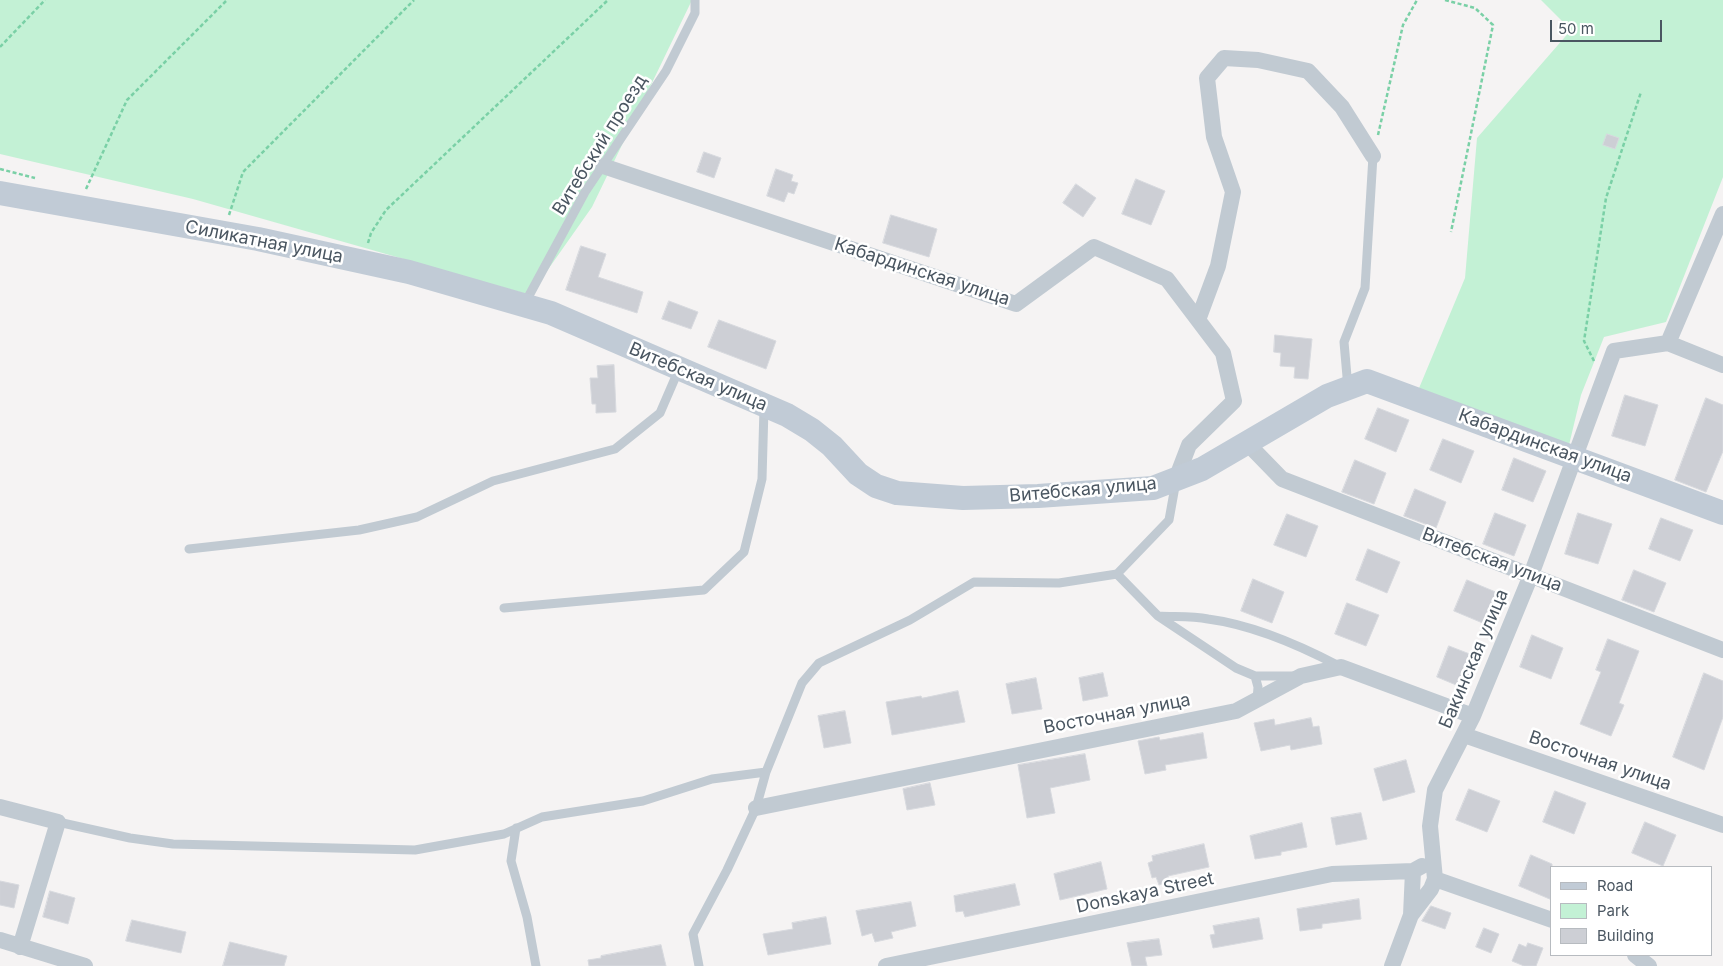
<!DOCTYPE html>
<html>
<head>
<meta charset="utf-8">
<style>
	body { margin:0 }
	#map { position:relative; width:1723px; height:966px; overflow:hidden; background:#f5f3f3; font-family:Inter,sans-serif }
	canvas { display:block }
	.legend { position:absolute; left:1550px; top:866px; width:162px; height:90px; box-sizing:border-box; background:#fff; border:1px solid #b7bbc0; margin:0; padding:6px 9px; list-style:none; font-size:15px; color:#4a5661 }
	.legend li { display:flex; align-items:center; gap:10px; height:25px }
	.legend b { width:25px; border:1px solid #b7bbc0 }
	.scale { position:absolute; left:1550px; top:20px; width:112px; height:22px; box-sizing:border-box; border:2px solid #4a5661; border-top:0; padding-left:6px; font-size:15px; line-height:18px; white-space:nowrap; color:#4a5661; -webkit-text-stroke:4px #fff; paint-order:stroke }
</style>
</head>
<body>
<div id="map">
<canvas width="1723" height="966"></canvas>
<ul class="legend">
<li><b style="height:6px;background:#c1cbd6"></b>Road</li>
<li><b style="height:14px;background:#c3f1d5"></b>Park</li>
<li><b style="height:14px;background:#cdcfd5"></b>Building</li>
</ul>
<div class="scale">50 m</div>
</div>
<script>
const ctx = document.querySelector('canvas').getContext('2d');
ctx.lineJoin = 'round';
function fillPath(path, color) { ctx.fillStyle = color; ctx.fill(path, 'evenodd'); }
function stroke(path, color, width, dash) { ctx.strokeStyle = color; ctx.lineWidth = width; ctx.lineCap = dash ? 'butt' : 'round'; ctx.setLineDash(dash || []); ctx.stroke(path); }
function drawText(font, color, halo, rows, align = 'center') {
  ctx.font = font + ' Inter,sans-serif'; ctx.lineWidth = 5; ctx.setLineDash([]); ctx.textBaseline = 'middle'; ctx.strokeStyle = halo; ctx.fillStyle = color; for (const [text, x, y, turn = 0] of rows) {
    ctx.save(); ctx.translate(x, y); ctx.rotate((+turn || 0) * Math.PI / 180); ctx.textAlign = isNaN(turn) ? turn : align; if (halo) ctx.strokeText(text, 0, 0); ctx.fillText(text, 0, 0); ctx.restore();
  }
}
fillPath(new Path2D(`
	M0 0H692L592 207 530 295 193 199 0 154Z
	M1541 0H1723V177L1666 322 1604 337 1581 395 1569 445 1417 393 1465 278 1477 138 1571 30Z`), '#c3f1d5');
const building = new Path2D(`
	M1607 134 1619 138 1615 149 1603 145Z
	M704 152 721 158 714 178 697 172Z
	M776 169 793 175 791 181 798 183 794 194 788 192 784 202 767 196Z
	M1136 179 1165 191 1151 225 1122 214Z
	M1076 184 1096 198 1083 217 1063 203Z
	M891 215 937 229 929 257 883 243Z
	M581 246 606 254 598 277 643 292 637 313 566 290Z
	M669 301 698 312 691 329 662 319Z
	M719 320 776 341 766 369 708 347Z
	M1275 335 1312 339 1308 379 1294 378 1295 367 1280 366 1281 353 1274 352Z
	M614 365 616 412 596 413V404H592L590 378H598L597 366Z
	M1625 395 1658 405 1645 446 1612 436Z
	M1706 398 1723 405V451L1706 492 1675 480Z
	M1378 408 1409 420 1396 452 1365 439Z
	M1443 439 1474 451 1461 483 1430 470Z
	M1514 458 1546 471 1533 502 1502 490Z
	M1355 460 1386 473 1374 504 1342 492Z
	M1415 489 1446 502 1436 528 1404 516Z
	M1495 513 1526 525 1514 556 1483 544Z
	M1578 513 1612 524 1598 564 1565 554Z
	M1287 514 1318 526 1306 557 1274 545Z
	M1661 518 1693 530 1680 561 1649 549Z
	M1368 549 1400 562 1387 593 1356 580Z
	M1634 570 1666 583 1654 612 1622 600Z
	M1253 579 1284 592 1272 623 1241 611Z
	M1467 580 1498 593 1485 624 1454 611Z
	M1347 603 1379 615 1366 646 1335 634Z
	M1532 635 1563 648 1551 679 1520 667Z
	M1608 639 1639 651 1619 703 1624 705 1611 736 1580 724 1601 672 1596 670Z
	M1449 646 1480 658 1468 690 1437 677Z
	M1103 673 1108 696 1083 701 1079 678Z
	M1704 673 1723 681V717L1704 770 1673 757Z
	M1036 678 1042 709 1012 714 1006 684Z
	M958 691 965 722 892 735 886 702 921 696 922 698Z
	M845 711 851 743 824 748 818 716Z
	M1311 718 1313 727 1319 726 1322 744 1291 750 1290 745 1261 751 1254 723 1274 719 1275 725Z
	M1203 733 1207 758 1165 765 1166 770 1145 774 1138 741 1159 737 1160 740Z
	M1085 754 1090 780 1050 788 1055 813 1027 818 1018 765Z
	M1406 760 1415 792 1383 801 1374 769Z
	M930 783 935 805 907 810 903 789Z
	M1469 789 1500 801 1487 832 1456 820Z
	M1555 791 1586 803 1574 834 1543 822Z
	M1361 813 1367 839 1336 845 1331 818Z
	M1645 822 1676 835 1663 866 1632 853Z
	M1302 823 1307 847 1281 852V855L1255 859 1250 836Z
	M1204 844 1209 867 1168 876 1170 882 1159 885 1156 877 1152 878 1148 863 1153 861 1152 856Z
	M1531 855 1552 864V900L1519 886Z
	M1101 862 1107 889 1060 900 1054 874Z
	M0 881 19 885 14 908 0 905Z
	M1015 884 1020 905 965 917 963 911 956 912 954 896Z
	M50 891 75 898 68 924 43 917Z
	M1359 899 1361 919 1322 924V928L1300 931 1297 909Z
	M911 902 916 926 891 932 893 938 875 942 872 933 862 936 856 911Z
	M1431 906 1451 913 1445 929 1422 921Z
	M826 917 831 944 768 955 763 934 793 929 792 923Z
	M1259 918 1263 939 1213 948 1210 935 1215 934 1213 926Z
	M132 920 186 932 181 953 126 941Z
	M1484 928 1499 934 1491 953 1476 947Z
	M1159 939 1162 955 1145 957 1147 966H1132L1127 943Z
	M230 942 287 956 284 966H223Z
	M1528 943 1543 948 1536 966H1524L1512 961 1519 944 1526 947Z
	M661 945 666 966H589L588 960 601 958V956Z`);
fillPath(building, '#cdcfd5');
stroke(building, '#d7d9de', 1);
stroke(new Path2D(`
	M1445 0 1475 8 1493 25 1451 232
	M0 47 45 0
	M1378 135 1403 25 1417 0
	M0 169 35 178
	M86 189 127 100 227 0
	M229 215 243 172 414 0
	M368 243 371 233 386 210 608 0
	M1594 361 1584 341 1606 198 1641 92`), '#7ad0a6', 2.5, [4, 2.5]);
stroke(new Path2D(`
	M525 303 585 192 666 71 695 13V0
	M1348 388 1344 342 1365 288 1373 156
	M1176 481 1169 520 1117 574 1158 616 1236 668 1255 676 1258 687 1257 700
	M189 549 359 530 417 517 493 481 615 449 660 413 679 369
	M504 608 704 590 744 552 762 479 764 408
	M1158 616C1175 617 1192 616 1208 619 1254 625 1299 645 1339 666
	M1255 676H1295
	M58 822 130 838 173 844 415 850 504 834 542 817 643 801 712 779 766 772
	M516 828 511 861 527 917 536 966
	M699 966 693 934 727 870 756 808 766 772 802 683 819 663 910 620 974 582 1059 583 1117 574`), '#c1cad2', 9);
stroke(new Path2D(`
	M603 166 1016 304 1094 247 1167 279 1223 353 1234 401 1189 445 1176 479
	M1198 320 1218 266 1233 192 1214 137 1207 78 1224 58 1258 60 1308 71 1342 107 1373 156
	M1668 343 1723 365
	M1247 443 1282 479 1723 650
	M1464 735 1723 825
	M0 807 58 822 20 947
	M756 808 1236 711 1301 676 1341 667 1473 716
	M1435 879 1552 920
	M1411 915 1413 871 1422 866
	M0 940 85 966
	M1635 955 1649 966
	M886 966 1332 874 1413 871
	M1392 966 1411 915 1431 889 1435 879 1430 826 1435 790 1473 716 1531 575 1614 351 1668 343 1723 214`), '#c1cad2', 16);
stroke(new Path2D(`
	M0 193 258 239 409 272 551 313 787 415 812 430 832 446 858 474 876 486 897 493 963 498 1038 496 1153 488 1202 469 1327 396 1367 381 1723 513`), '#c1cbd6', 24);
drawText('18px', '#4a5661', '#fff', [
	["Витебский проезд",600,145,-58],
	["Силикатная улица",264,242,11],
	["Кабардинская улица",922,272,18],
	["Витебская улица",698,377,23],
	["Кабардинская улица",1545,446,20],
	["Витебская улица",1083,490,-5],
	["Витебская улица",1492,560,21],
	["Бакинская улица",1474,659,-67],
	["Восточная улица",1117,714,-11],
	["Восточная улица",1600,761,19],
	["Donskaya Street",1145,893,-12]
]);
</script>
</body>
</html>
